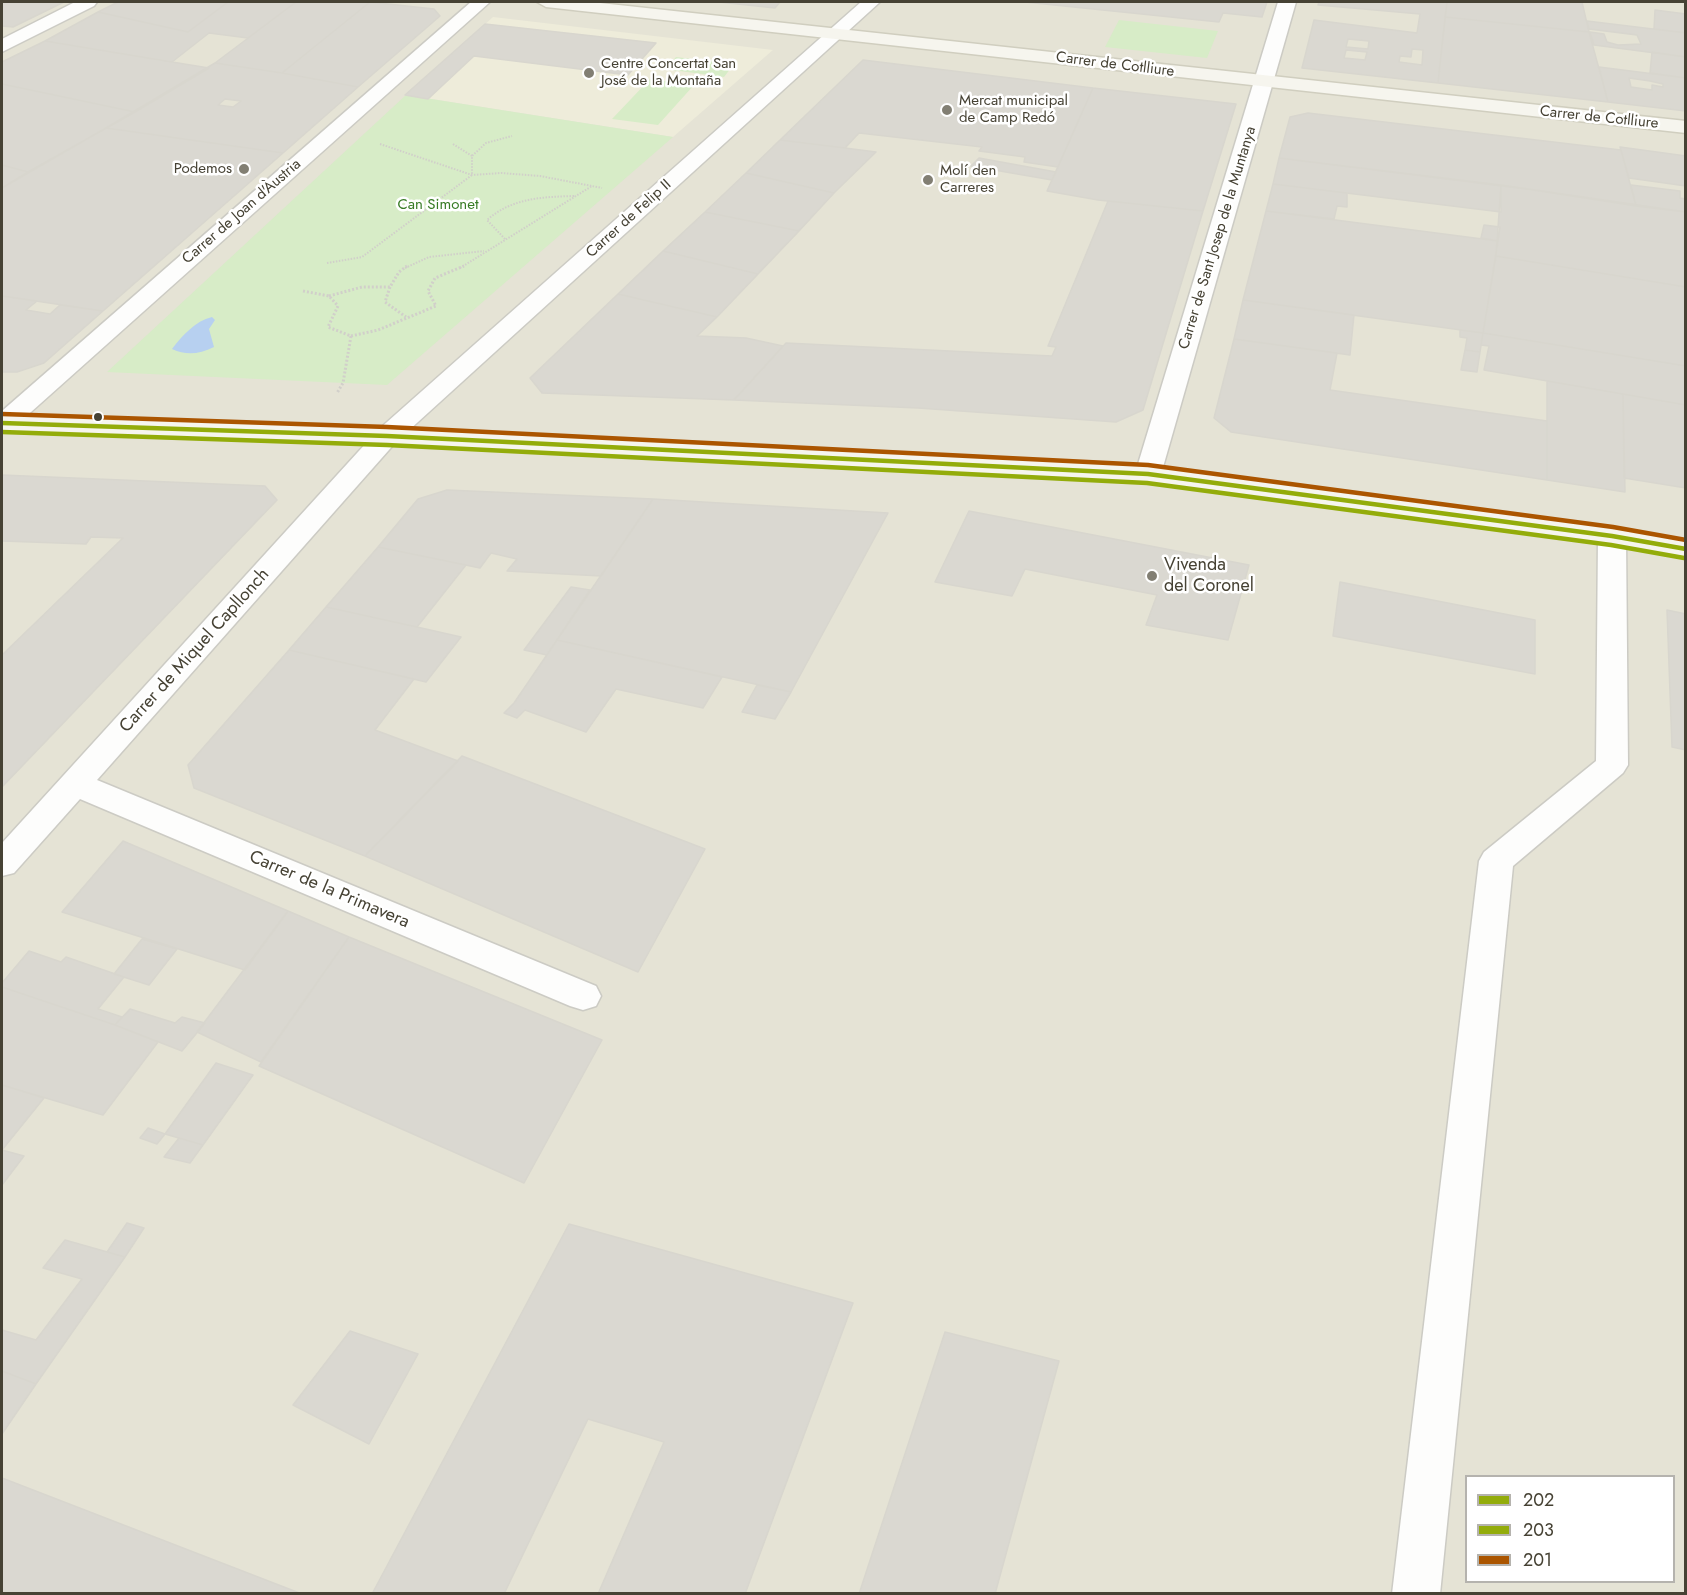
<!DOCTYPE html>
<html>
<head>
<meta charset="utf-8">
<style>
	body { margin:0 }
	#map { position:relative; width:1687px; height:1595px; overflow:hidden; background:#f0efe8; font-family:Jost,sans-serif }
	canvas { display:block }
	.frame { position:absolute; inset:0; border:3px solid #464234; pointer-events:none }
	.legend { position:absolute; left:1465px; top:1475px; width:210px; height:108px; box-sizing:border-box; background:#fff; border:2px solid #b5b3ae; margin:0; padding:8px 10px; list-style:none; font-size:18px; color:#464234 }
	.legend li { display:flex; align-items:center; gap:12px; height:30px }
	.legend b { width:30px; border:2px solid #b5b3ae }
</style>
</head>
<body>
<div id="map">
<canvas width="1687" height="1595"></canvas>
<div class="frame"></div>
<ul class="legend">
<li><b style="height:8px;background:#93ac0a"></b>202</li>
<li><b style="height:8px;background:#93ac0a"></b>203</li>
<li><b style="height:8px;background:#ab5500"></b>201</li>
</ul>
</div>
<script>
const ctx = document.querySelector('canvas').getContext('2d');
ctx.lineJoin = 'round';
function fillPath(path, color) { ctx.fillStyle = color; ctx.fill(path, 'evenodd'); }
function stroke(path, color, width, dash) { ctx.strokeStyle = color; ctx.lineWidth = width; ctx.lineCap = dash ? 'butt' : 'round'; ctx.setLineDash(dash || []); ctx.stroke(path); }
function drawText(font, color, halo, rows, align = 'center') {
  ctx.font = font + ' Jost,sans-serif'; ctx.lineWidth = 5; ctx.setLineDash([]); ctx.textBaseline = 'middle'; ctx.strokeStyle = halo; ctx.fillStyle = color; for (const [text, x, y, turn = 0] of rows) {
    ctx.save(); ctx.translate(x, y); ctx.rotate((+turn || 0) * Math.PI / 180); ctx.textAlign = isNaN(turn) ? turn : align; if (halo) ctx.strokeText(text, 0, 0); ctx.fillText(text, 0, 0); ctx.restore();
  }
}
fillPath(new Path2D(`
	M2 2H1685V1593L2 1594ZM1466 1476H1674V1582H1466Z`), '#e5e3d5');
fillPath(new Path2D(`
	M493 17 773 50 673 137 406 95Z`), '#eeecda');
fillPath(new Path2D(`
	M1119 20 1218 31 1207 58 1105 47Z
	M676 57 734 64 724 77 665 69Z
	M650 79 694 85 658 125 612 119Z
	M406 95 673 137 387 385 107 372Z`), '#d7ecc7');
fillPath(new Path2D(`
	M212 317 215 320 209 329 214 347C199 354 187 356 172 349 182 336 195 321 212 317Z`), '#b7d0f0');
const building = new Path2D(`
	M2 2H64L13 27 2 26Z
	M118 2H228L188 32 98 12Z
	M228 2H296L248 38 209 33 172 62 45 41 98 12 188 32Z
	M296 2H370L282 73 215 63Z
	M370 2 434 9 440 16 358 87 282 73Z
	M719 2H780L775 8Z
	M1025 2H1267L1262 17 1223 13 1219 22Z
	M1319 2H1447L1438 83 1302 68 1314 20 1417 33 1420 14 1318 5ZM1348 39 1369 41 1368 49 1346 47ZM1412 49 1423 50 1422 65 1399 62 1400 56 1411 57ZM1346 50 1367 52 1365 60 1344 58Z
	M1447 2H1582L1589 32 1445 17Z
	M1655 10 1686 14V33L1654 29Z
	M1445 17 1589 32 1608 102 1438 83Z
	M1587 21 1686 33V57L1594 45 1590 32 1604 34 1607 42 1618 45 1641 44 1637 35 1589 29Z
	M485 24 656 43 628 75 474 56 428 99 405 95Z
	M45 41 172 62 209 68 135 112 2 84V62Z
	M1652 52 1686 57V78L1650 73Z
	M863 60 1093 88 1058 167 1024 162 1025 157 979 151 982 147 859 133 845 148 780 140Z
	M215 63 282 73 358 87 283 153 106 128ZM225 99 241 101 233 107 218 105Z
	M1599 67 1686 78V111L1608 102ZM1629 78 1650 81 1663 84V87L1652 85V90L1631 87Z
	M2 84 135 112 28 172 2 165Z
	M1093 88 1236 104 1203 211 1098 200 1047 191Z
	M1308 113 1621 150 1636 206 1527 189 1279 158 1290 117Z
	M106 128 283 153 103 311 2 296V188Z
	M780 140 845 148 876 152 834 193 746 173Z
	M1620 147 1686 156V186L1629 178Z
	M979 158 1056 172 1052 180 971 166Z
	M1279 158 1501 185V212L1273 184Z
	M2 165 28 172 2 188Z
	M746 173 834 193 799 231 705 212Z
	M1273 184 1347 193V207L1337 206 1334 219 1266 211Z
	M1501 185 1686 212V287L1496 256Z
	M1631 185 1680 191V198L1686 199V212L1636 206Z
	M1108 201 1203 211 1143 410 1116 422 918 408 734 400 786 343 1052 356 1056 347 1048 346Z
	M1266 211 1498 241 1483 333 1243 300Z
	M705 212 799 231 758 274 663 251Z
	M1484 225 1500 227 1498 241 1481 238Z
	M663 251 758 274 717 317 618 294Z
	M1496 256 1686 287V366L1483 333Z
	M618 294 717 317 697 336 746 338 783 346 734 400 542 393 530 378Z
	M2 296 37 301 26 310 50 314 60 305 103 311 44 363 17 372H2Z
	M1243 300 1354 315 1350 355 1234 339Z
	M1460 330 1483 333 1480 352 1465 350 1467 338 1460 337Z
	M1483 333 1686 366V405L1484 370 1489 346 1481 345Z
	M1234 339 1337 353 1330 390 1547 421V480L1231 432 1214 418Z
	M1465 350 1480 352 1477 372 1461 370Z
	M1547 381 1623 394 1625 492 1547 480Z
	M1623 394 1686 405V488L1624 478Z
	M2 475 265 486 277 500 2 787V655L123 538 91 537 86 544 2 541Z
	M447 490 653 499 601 576 507 571 517 559 491 553 480 568 378 547 418 499Z
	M653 499 888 513 791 692 557 640Z
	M969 511 1249 565 1228 640 1146 625 1157 595 1025 569 1012 596 935 582Z
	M378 547 466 565 417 627 326 607Z
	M1340 582 1535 620V674L1333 636Z
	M571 587 590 590 547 655 524 650Z
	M326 607 417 627 461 637 426 682 289 650Z
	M1667 610 1686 614V750L1672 747Z
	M557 640 722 677 703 708 616 689 586 732 525 710 517 718 504 713 514 703Z
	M289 650 414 679 375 730 458 761 365 856 194 788 188 765Z
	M757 685 791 692 775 719 742 712Z
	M462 756 705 849 638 972 365 856Z
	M123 841 288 911 245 970 62 912Z
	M288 911 349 937 261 1062 197 1032Z
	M349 937 602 1040 524 1183 259 1066Z
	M142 939 177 949 149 985 114 974Z
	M29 951 61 962 66 957 124 977 98 1009 122 1017 115 1025 2 987V983Z
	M2 987 115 1025 158 1042 103 1115 2 1085Z
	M130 1009 175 1023 182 1017 205 1023 182 1051 115 1025Z
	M216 1063 253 1075 203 1145 165 1134Z
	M2 1085 44 1098 2 1150 24 1156 2 1185Z
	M148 1128 165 1134 157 1144 140 1138Z
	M179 1138 203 1145 190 1163 164 1157Z
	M127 1223 144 1228 125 1257 107 1252Z
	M569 1224 853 1303 745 1594H598L664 1442 588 1419 504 1594H372Z
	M65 1240 125 1257 36 1384 2 1371V1330L36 1340 82 1279 43 1268Z
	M350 1331 418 1354 369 1444 293 1405Z
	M945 1332 1059 1361 995 1594H859Z
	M2 1371 36 1384 2 1434Z
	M2 1478 302 1594H2Z`);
fillPath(building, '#dad8d1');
stroke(building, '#d8d6ce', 1.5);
const lane = new Path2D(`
	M1612 528 1622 530 1626 536 1628 765 1623 773 1513 866 1440 1594H1392L1479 861 1484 852 1596 761 1598 536 1602 530Z`);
const street = new Path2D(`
	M75 2H97L94 6 2 52V39Z
	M471 2H490L12 429 2 430V411Z
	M861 2H880L396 442 97 780 596 986 601 996 596 1006 583 1010 570 1006 80 799 14 873 2 876V843L378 430Z
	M1278 2H1296L1161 474 1158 480 1148 482 1138 480 1135 474Z`);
const secondary = new Path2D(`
	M537 2H591L1686 121V133L546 7Z
	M2 415 387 428 1148 466 1612 528 1686 540V557L1612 544 1148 482 387 444 2 431Z`);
stroke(lane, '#cccbc4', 3);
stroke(street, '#cccbc4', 3);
stroke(secondary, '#d0cebf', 3);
stroke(new Path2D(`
	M380 144 472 175 501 173 540 176 592 186
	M453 144 472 156
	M505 239 487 220C512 198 542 197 574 196
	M327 263 362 257 472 175V156L486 143 512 136
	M405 268 429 257 484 251
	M460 268 592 186 602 188`), '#d1cfca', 2, [1.5, 1.5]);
stroke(new Path2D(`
	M390 287 385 302 406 317
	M303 291 329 296 338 306 328 327 351 336 343 383 337 393
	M329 296 362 287H390L399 272 407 266
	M351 336 378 330 436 306 428 291 435 278 464 266`), '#d1cfca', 3, [2, 2]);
fillPath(lane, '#fdfdfc');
fillPath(street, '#fdfdfc');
fillPath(secondary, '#f6f5ee');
stroke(new Path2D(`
	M2 423 387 436 1148 474 1612 536 1686 549`), '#93ac0a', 4.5);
stroke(new Path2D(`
	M2 432 387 445 1147 483 1611 545 1684 558`), '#93ac0a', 4.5);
stroke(new Path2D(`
	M2 414 387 427 1148 465 1613 527 1686 540`), '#ab5500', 4.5);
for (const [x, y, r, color] of [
	[589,73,6,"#827f73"],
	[947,110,6,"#827f73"],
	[244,169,6,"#827f73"],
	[928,180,6,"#827f73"],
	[98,417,5,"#464234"],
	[1152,576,6,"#827f73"]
]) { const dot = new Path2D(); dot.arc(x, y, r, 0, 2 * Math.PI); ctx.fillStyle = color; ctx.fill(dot); stroke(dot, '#fff', 2); }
drawText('15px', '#464234', '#fff', [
	["Centre Concertat San",601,64],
	["José de la Montaña",601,81],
	["Mercat municipal",959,101],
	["de Camp Redó",959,118],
	["Podemos",232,169,"right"],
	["Molí den",940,171],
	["Carreres",940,188]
], 'left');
drawText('15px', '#464234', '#fff', [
	["Carrer de Cotlliure",1115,65,7],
	["Carrer de Cotlliure",1599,118,6],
	["Carrer de Joan d'Àustria",242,212,-41],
	["Carrer de Felip II",629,219,-42],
	["Carrer de Sant Josep de la Muntanya",1218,238,-73]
]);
drawText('15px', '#377b25', '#fff', [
	["Can Simonet",438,205]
]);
drawText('18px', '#464234', '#fff', [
	["Vivenda",1164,566],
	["del Coronel",1164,587]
], 'left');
drawText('18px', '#464234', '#fff', [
	["Carrer de Miquel Capllonch",195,651,-48],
	["Carrer de la Primavera",329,890,23]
]);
</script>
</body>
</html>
